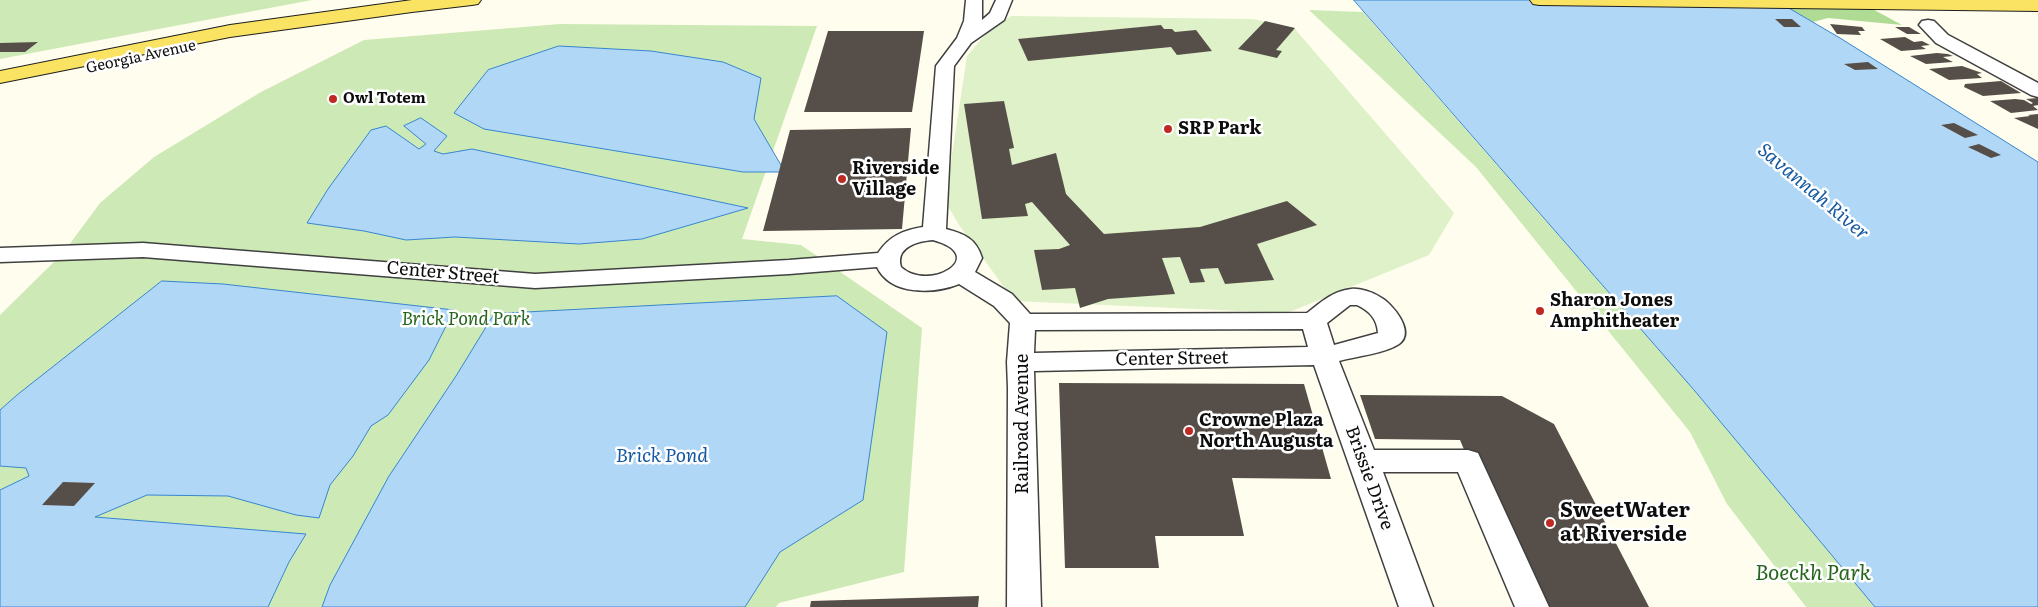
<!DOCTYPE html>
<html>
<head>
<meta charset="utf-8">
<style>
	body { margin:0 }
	canvas { display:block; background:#fffded }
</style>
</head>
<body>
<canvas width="2038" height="607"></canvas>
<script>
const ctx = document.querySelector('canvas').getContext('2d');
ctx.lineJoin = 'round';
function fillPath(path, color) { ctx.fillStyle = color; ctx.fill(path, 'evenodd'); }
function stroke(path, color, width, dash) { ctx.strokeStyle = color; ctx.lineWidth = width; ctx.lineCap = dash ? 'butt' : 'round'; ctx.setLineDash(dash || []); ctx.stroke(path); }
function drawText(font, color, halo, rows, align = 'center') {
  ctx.font = font + ' Literata,serif'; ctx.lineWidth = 5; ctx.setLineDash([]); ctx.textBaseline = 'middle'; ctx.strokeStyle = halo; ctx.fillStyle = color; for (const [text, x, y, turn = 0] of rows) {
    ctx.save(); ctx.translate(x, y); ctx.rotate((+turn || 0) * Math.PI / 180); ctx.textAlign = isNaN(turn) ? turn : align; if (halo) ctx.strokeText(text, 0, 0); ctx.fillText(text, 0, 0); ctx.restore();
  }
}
fillPath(new Path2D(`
	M0 0H312L0 59Z
	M1309 10 1363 12 1694 390 1875 607H1806L1727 504 1690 432 1476 167Z
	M560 24 817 26 742 239 801 245 922 328 904 572 779 603 776 607H0V315L63 253 100 203 154 157 261 92 364 40Z`), '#cdeab6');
fillPath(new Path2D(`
	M1775 0H1856L1902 25 1828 18 1813 22Z`), '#afdb95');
fillPath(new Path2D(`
	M1011 16 1253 19 1294 28 1454 213 1429 255 1287 313 1014 301 959 225 945 201 967 56 991 28Z`), '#dff1c8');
const water = new Path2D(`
	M1354 0H1775L1840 38 2038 162V607H1875L1694 390Z
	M559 46 651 51 723 62 761 78 754 119 785 172H743L484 129 454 113 488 70Z
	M421 118 447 136 434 151 443 154 472 149 748 208 642 239 579 244 455 237 406 240 364 231 307 223 328 189 371 130 386 126 419 149 426 144 404 126Z
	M162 281 223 284 454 310 429 360 388 415 371 426 353 456 330 485 319 518 296 515 228 496 147 495 95 517 306 534 289 562 268 607H0V490L29 476 26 468 0 466V410L17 395Z
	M837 296 887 332 863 500 780 552 745 607H322L330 585 389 476 456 376 494 314Z`);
fillPath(water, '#b1d7f7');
stroke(water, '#3786cf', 1);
fillPath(new Path2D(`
	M1775 19H1792L1801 27H1784Z
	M1265 21 1295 28 1276 50 1282 51 1277 58 1238 49Z
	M1830 24 1862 27 1865 31H1858L1861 35 1837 34Z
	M1161 25 1164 29H1172L1175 32 1196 30 1212 51 1177 55 1171 47 1028 61 1018 39Z
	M1895 27H1909L1921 34H1907Z
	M828 31H924L912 112H804Z
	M1905 37 1914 42 1922 41 1930 45 1921 46 1926 49 1901 51 1880 39Z
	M38 42 25 52H0V43Z
	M1937 53 1948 54 1953 56 1943 57 1953 62 1926 64 1910 56Z
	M1868 62 1878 69 1855 70 1844 64Z
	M1962 66 1982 73 1977 74 1982 78 1949 80 1929 69Z
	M2001 81 2021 93 1983 96 1964 87 1965 84Z
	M2038 98V105L2033 106 2038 110 2011 113 1990 101 2015 99 2024 100 2031 104 2033 103 2026 99Z
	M1004 101 1014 148 1009 149 1012 165 1056 153 1066 194 1104 234 1200 227 1287 201 1317 225 1257 244 1274 280 1225 284 1218 268 1200 269 1205 282 1190 283 1180 257 1162 258 1175 294 1108 299 1080 308 1075 288 1042 290 1034 250 1059 249 1070 245 1032 202 1025 204 1028 216 982 219 964 104Z
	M2038 114V129L2014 118 2030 116 2028 115Z
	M1954 123 1978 135 1965 138 1941 125Z
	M911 128 902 229 763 231 790 130Z
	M1979 144 2001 155 1991 158 1968 147Z
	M1059 383 1304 384 1331 479 1232 478 1244 536H1155L1159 568H1065Z
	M1360 395 1502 396 1554 424 1649 607H1530L1460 440 1375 439Z
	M63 482 95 483 74 506 42 505Z
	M979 596 978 607H810L811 601Z`), '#564f49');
const minor = new Path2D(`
	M966 0H982V20L990 13 996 0H1012L1004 20 971 43 954 66 946 229C964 234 976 238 982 258L975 272 1012 294 1030 314 1307 313C1321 302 1333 291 1351 289 1360 288 1372 292 1380 297 1392 303 1416 332 1399 344 1383 354 1357 356 1339 361L1374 450H1468L1478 453 1549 607H1515L1458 472H1383L1433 607H1399L1314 365 1034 371 1041 607H1007L1008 388 1007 362 1010 323 994 306 959 284C934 294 891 296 877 267L789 274 535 288 143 257 0 262V248L143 243 535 274 789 260 878 253C889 236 904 230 923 227L936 66 957 38 964 21ZM933 240C991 256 929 293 901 267 895 247 918 241 933 240ZM1350 305H1357C1369 311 1377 318 1378 333L1334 345 1327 323ZM1303 329 1308 347 1034 353 1035 330Z
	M1928 20 1934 21 1948 35 2038 83V97L2031 95 1936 43 1919 25 1922 21Z`);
const primary = new Path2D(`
	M412 0H481L478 4 472 5 412 12 230 37 0 83V71L230 25Z
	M1530 0H2038V11L1539 5 1533 4Z`);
stroke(minor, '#404040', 3);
stroke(primary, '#1e1e1e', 2);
fillPath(minor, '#fff');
fillPath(primary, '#fae262');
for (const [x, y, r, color] of [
	[333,99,5,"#bf2923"],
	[1168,129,5,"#bf2923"],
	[842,179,5,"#bf2923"],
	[1540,311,5,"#bf2923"],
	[1189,431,5,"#bf2923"],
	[1550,523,5,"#bf2923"]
]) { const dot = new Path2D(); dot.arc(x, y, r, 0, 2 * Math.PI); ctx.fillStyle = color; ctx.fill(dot); stroke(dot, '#fff', 2); }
drawText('15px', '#0d0d0d', '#fff', [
	["Georgia Avenue",141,57,-12]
]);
drawText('bold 15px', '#0d0d0d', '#fff', [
	["Owl Totem",343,99]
], 'left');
drawText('bold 18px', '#0d0d0d', '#fff', [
	["SRP Park",1178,129],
	["Riverside",852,169],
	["Village",852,190],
	["Sharon Jones",1550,301],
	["Amphitheater",1550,322],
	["Crowne Plaza",1199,421],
	["North Augusta",1199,442]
], 'left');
drawText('18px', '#0d0d0d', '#fff', [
	["Center Street",443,273,5],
	["Center Street",1172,359,-1],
	["Railroad Avenue",1023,424,-90],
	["Brissie Drive",1369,478,70]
]);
drawText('italic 18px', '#25651c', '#fff', [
	["Brick Pond Park",466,320]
]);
drawText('italic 19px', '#1558a0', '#fff', [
	["Savannah River",1813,192,40],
	["Brick Pond",662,456]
]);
drawText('bold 21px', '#0d0d0d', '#fff', [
	["SweetWater",1560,511],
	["at Riverside",1560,535]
], 'left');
drawText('italic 21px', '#25651c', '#fff', [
	["Boeckh Park",1813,574]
]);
</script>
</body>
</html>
